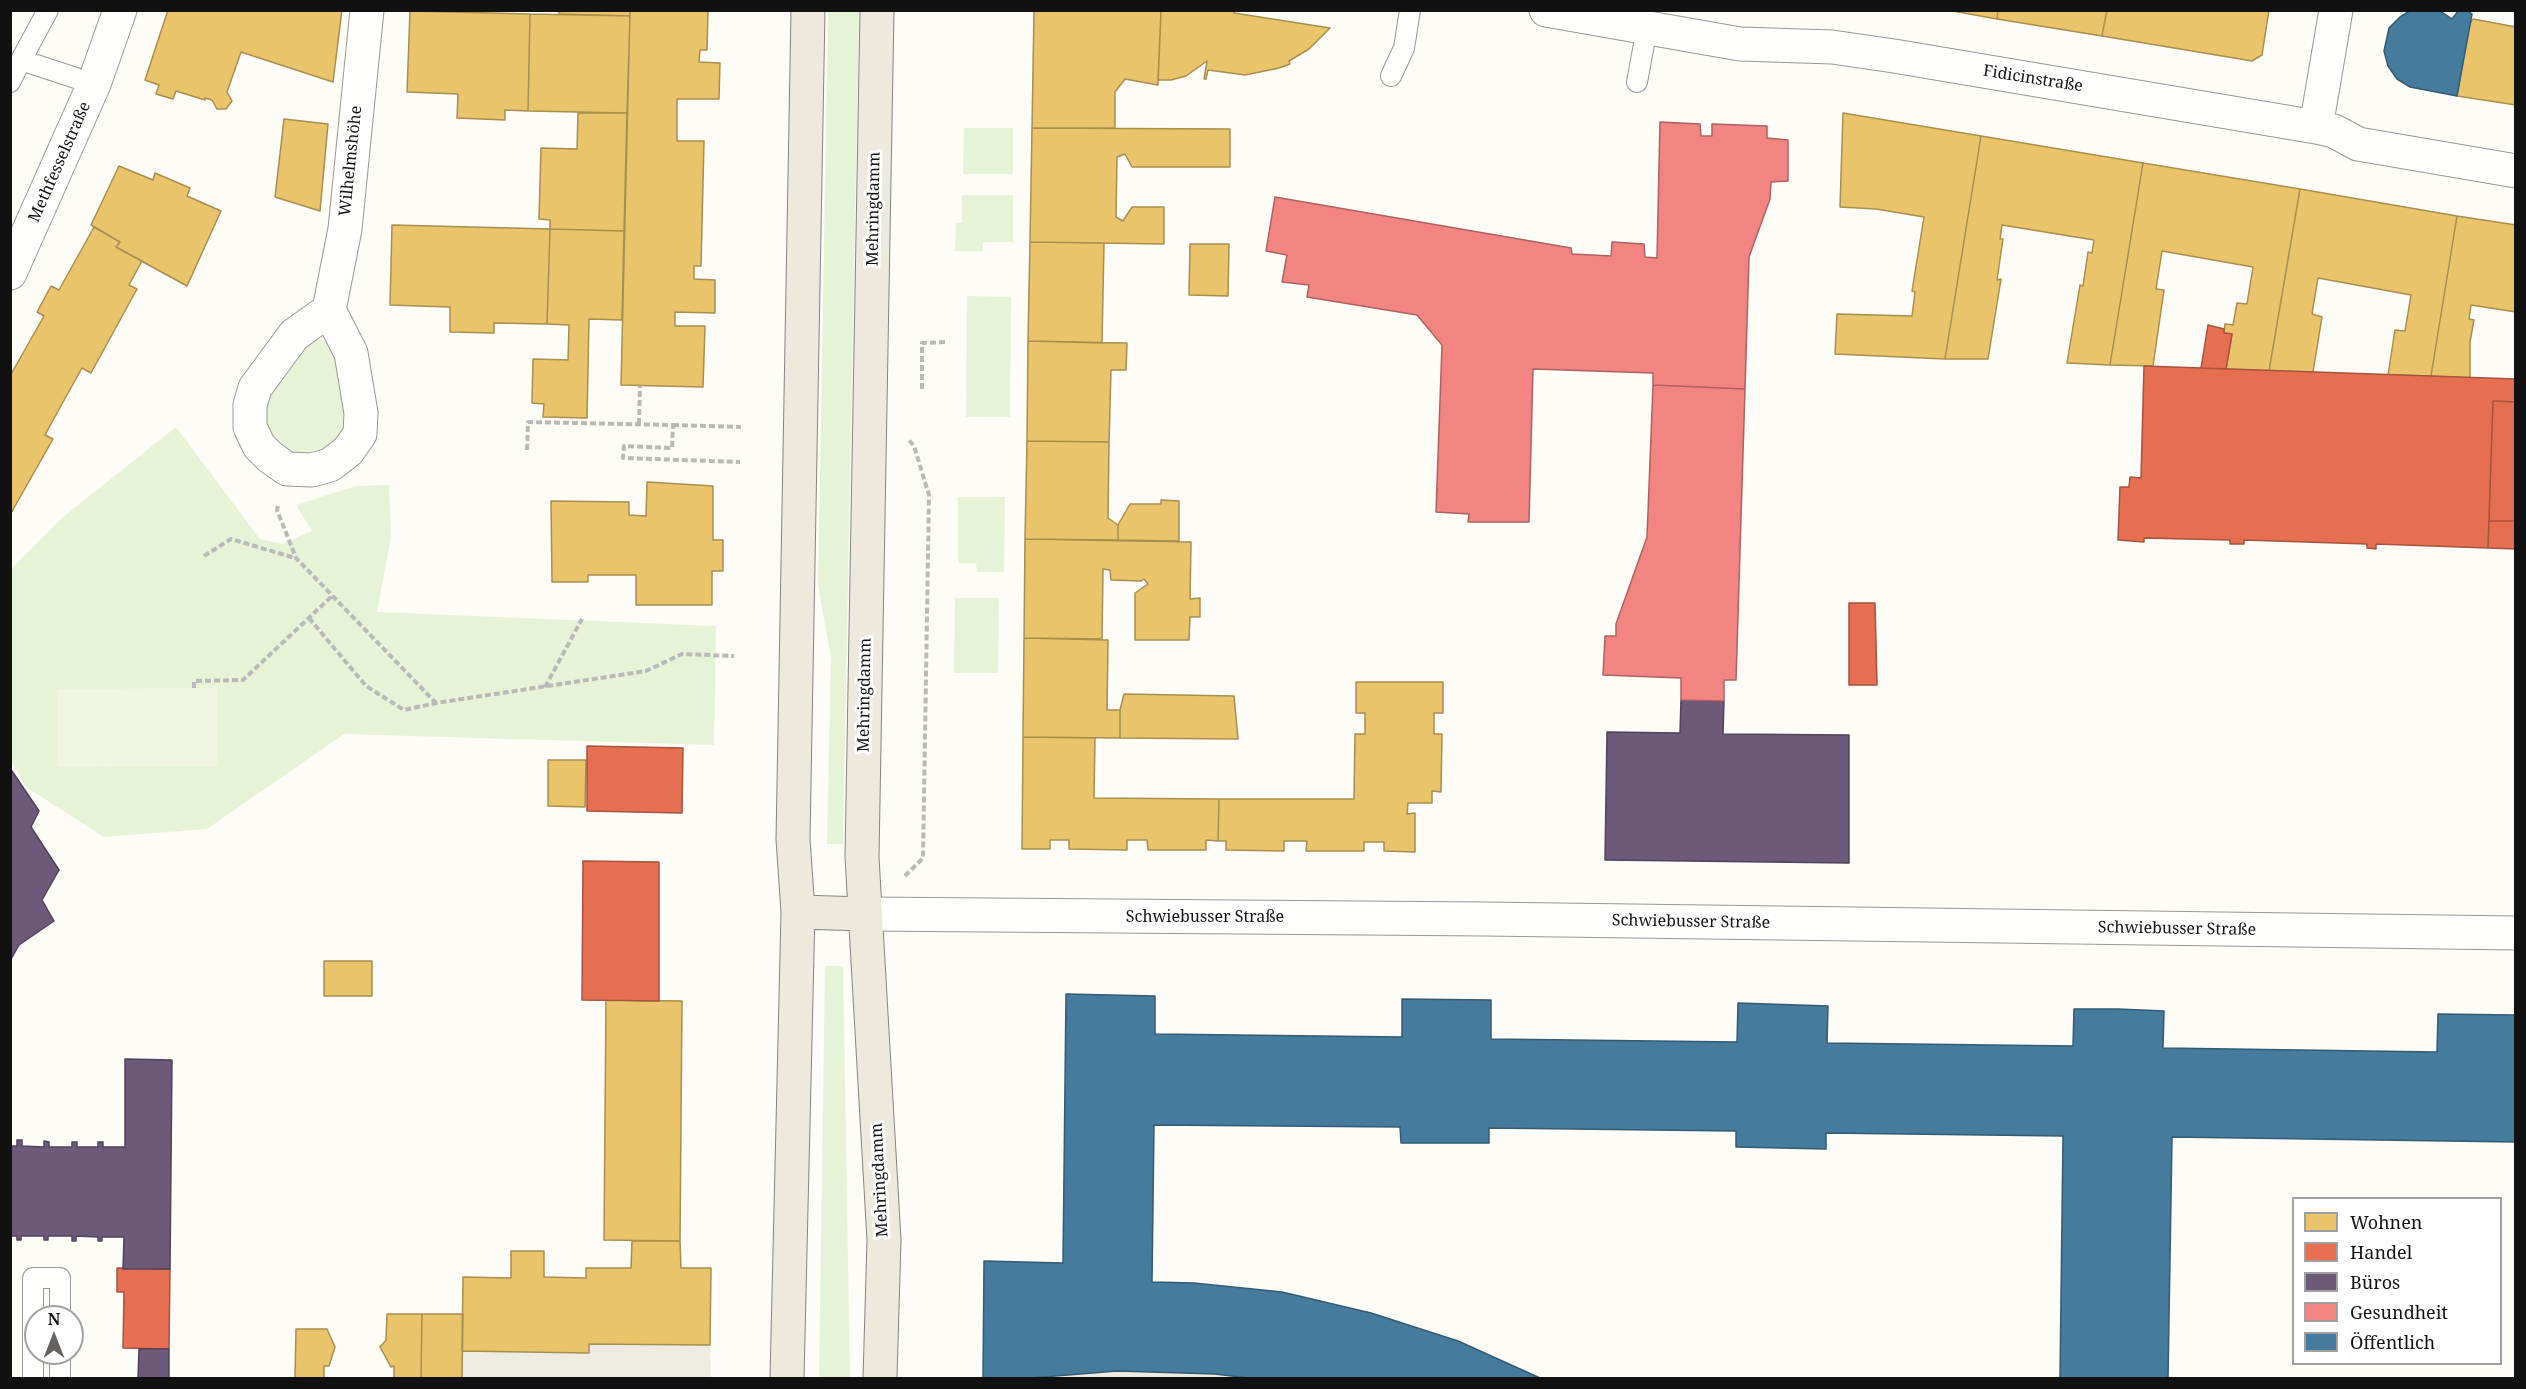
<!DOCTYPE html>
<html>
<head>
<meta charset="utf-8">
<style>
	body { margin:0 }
	#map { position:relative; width:2526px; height:1389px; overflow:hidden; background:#fdfcf7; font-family:"Noto Serif",serif }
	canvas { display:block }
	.frame { position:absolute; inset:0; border:12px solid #111; pointer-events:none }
	.legend { position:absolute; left:2292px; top:1197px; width:210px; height:168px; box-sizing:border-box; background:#fff; border:2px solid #a0a0a0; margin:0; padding:8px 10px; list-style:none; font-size:18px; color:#111 }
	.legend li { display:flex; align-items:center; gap:12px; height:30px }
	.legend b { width:30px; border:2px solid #a0a0a0 }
	.north { position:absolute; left:24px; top:1305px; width:60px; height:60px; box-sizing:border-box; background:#fff; border:2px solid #a0a0a0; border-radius:50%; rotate:0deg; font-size:16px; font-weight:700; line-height:24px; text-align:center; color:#111 }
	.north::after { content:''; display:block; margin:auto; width:21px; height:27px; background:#646362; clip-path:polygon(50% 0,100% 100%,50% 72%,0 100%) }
</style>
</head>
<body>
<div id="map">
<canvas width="2526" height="1389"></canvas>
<div class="frame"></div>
<ul class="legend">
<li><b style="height:16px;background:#e9c46a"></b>Wohnen</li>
<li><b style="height:16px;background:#e76f51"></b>Handel</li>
<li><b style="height:16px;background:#6d597a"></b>Büros</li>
<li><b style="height:16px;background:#f28482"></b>Gesundheit</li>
<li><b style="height:16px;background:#457b9d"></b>Öffentlich</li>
</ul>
<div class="north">N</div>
</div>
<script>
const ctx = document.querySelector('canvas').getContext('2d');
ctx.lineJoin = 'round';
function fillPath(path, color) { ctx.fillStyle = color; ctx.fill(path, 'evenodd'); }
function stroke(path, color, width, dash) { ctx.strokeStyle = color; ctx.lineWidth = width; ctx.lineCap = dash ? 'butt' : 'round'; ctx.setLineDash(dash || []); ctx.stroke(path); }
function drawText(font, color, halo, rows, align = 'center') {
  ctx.font = font + ' "Noto Serif",serif'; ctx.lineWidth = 6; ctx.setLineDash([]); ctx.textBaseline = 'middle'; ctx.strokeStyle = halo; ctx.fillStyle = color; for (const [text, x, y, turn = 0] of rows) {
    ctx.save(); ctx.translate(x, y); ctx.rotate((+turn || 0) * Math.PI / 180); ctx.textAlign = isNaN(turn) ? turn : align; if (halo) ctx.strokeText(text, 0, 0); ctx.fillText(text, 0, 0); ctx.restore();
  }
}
fillPath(new Path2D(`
	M828 11H859L843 844H827L831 658 818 585Z
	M964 128H1013V174H963Z
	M962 195H1013V242H983V251H955L956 223H962Z
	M967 296 1011 297 1010 417H966Z
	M314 339 327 341 337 350 348 431 323 453 299 456 276 446 263 421 264 399 295 349Z
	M176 427 260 539 282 544 312 531 296 505 356 486 389 485 391 537 377 612 716 626 714 745 344 734 207 829 104 837 26 787 11 761V569L63 517Z
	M958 497H1005L1004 572H977L976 563H958Z
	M955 598H999L998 673H954Z
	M825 966H843L850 1378H819Z`), '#e7f3d7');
fillPath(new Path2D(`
	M218 688V766L58 767V689Z`), '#f0f6e1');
fillPath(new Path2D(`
	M589 1344 710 1345 711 1378H462V1351L589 1353Z
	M1117 1371 1215 1374 1248 1378H1031Z`), '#edebe2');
const homes = new Path2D(`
	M168 10H342L333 82 241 52 227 92 232 101 226 109H217L212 100 205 98V100L176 91 173 99 156 94 159 85 145 80Z
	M559 10H630V16L559 14Z
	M630 10H708L707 50H700L699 62 720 63 719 99H677V141H704L701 266H694V279L715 280V313L675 312V326H705L703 387 621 385Z
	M1034 10H1161L1158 85 1125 79 1115 92V128H1032Z
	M1161 10H1233L1234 13 1330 28 1309 49 1289 61 1290 64 1279 68 1245 75 1208 70 1206 79H1204L1207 61 1186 76 1171 80H1158Z
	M1947 10H1998L1997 19Z
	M1998 10H2107L2102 36 1997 19Z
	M2107 10H2269L2262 55 2252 61 2102 36Z
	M410 11 530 14 528 111 505 110V120L457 118 458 94 407 92Z
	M530 14 630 16 627 113 528 111Z
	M2473 19 2516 27V105L2457 96 2468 26Z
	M578 113H627L624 231 550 229V220L539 219 541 148 577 149Z
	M1843 113 1981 136 1945 359 1835 354 1837 314 1912 316 1915 292 1912 291 1924 217 1876 209 1840 207Z
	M284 119 328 124 320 211 275 197Z
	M1032 128 1230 129V167H1132L1125 154 1117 157 1116 217 1123 221 1132 207H1164V244L1030 242Z
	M1981 136 2143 163 2110 365 2067 363 2080 285 2083 286 2088 252 2092 253 2094 240 2002 225 2000 239H2003L1997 280 2001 279 1988 359H1945Z
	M2143 163 2300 189 2269 371 2226 369 2232 334 2224 333 2225 324 2233 325 2237 303 2247 304 2253 267 2162 251 2156 289 2164 290 2153 366 2110 365Z
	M119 166 153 180 155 173 190 188 187 196 221 211 187 286 116 247 120 242 91 225Z
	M2300 189 2457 216 2431 376 2388 375 2395 330 2405 331 2411 295 2318 278 2312 314 2322 317 2313 372 2269 371Z
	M2457 216 2516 225V312L2471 305 2469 319 2474 320 2470 342V378L2431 376Z
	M392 225 550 229 547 324 494 323V333L450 332V307L390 305Z
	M94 227 120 242 116 247 142 261 129 285 137 289 91 373 82 368 52 422 45 435 53 439 10 515V376L44 316 37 312 51 286 59 290Z
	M550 229 624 231 622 320 589 319 587 418 543 417 544 404 532 403 533 359 568 360 569 325 547 324Z
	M1030 242 1104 243 1102 343 1028 341Z
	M1190 244H1229L1228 296 1189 295Z
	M1028 341 1127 343 1126 370H1111L1109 442 1027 441Z
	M1027 441 1109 442 1108 518 1118 525V540L1025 539Z
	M647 482 713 486V540H723V571H712V605H636V575H588V582H552L551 501 629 502V515L646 516Z
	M1161 500 1179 501V541L1118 540V525L1130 504H1161Z
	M1025 539 1191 542 1190 599 1200 598V617H1190L1189 640H1135V593L1148 584 1144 579 1141 581 1111 580 1110 570 1103 569 1102 639 1024 638Z
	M1024 638 1108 640 1107 710H1120V738L1023 737Z
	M1356 682H1443V713H1434V734H1442L1441 792 1432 791V803H1408L1407 814 1415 813V852L1384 851V842H1364V851H1306L1307 841H1284V851L1226 850V841H1218L1219 799H1354L1355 734H1365V713H1356Z
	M1124 694 1234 696 1238 739 1120 738V710Z
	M1023 737 1095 738 1094 798 1219 799 1218 841 1206 840V850H1148L1147 840H1127V850L1069 849V840H1050V849H1022Z
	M548 760H586L585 807 548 806Z
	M324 961H372V996H324Z
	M606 1000 682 1001 680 1241 604 1240Z
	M632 1241H680L681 1268H711L710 1345 589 1344V1353L462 1351 463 1277 511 1278V1251H544V1277L586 1278V1268H631Z
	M387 1314H422L421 1378H394V1366L391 1367 380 1347 386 1340Z
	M422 1314H463L462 1378H421Z
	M296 1329H327L335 1347 329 1366H324V1378H295Z`);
fillPath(homes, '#e9c46a');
stroke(homes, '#a88e4f', 1.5);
const shops = new Path2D(`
	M2208 325 2224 329V333L2232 334 2226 369 2201 368Z
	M2144 366 2516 379V402L2493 401 2488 548 2376 544V549L2367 548V544L2244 540V544H2230V540L2144 538V542L2118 540 2120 487H2129L2130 477 2141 478Z
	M2493 401 2516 402V521H2489Z
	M2489 521H2516V549L2488 548Z
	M1849 603H1875L1877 685H1849Z
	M587 746 683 748 682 813 587 811Z
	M583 861 659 862V1001L582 1000Z
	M117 1268 170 1269 169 1349 123 1348 124 1292H117Z`);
fillPath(shops, '#e76f51');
stroke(shops, '#a7533e', 1.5);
const offices = new Path2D(`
	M1681 700 1724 701 1723 734 1849 735V863L1605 860 1607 732 1680 733Z
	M10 768 39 811 31 827 59 870 42 900 54 921 19 945 10 961Z
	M125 1059 172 1060 170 1269H123L124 1237H102V1241H98V1237L76 1236V1241H72V1236H48V1240H44V1236H21V1240H17V1236H10V1146H17V1140H22V1146L44 1147V1141L49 1142V1147H72V1142H77V1147H98V1142H103V1147H125Z
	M139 1349H169V1378H138Z`);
fillPath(offices, '#6d597a');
stroke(offices, '#51435a', 1.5);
const health = new Path2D(`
	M1660 122 1700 124 1701 136H1712V124L1767 126V138L1788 140V181L1771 182 1770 199 1749 257 1745 389 1653 385V373L1533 369 1529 522H1468L1469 514 1436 512 1442 345 1417 315 1307 297 1309 285 1282 282 1287 255 1266 251 1275 197 1571 248 1572 254 1611 256 1612 242 1644 244 1645 257 1657 258Z
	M1653 385 1745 389 1736 680H1724V701L1681 700V678L1603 675 1605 636H1616V624L1647 537Z`);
fillPath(health, '#f28482');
stroke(health, '#ae6260', 1.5);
const public = new Path2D(`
	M2411 10H2439L2452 19 2459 10H2467L2472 14 2457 96 2410 87 2397 79 2388 66 2384 51 2389 28 2400 17Z
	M1066 994 1155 996V1034L1402 1037V999L1491 1000V1039L1737 1042 1738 1003 1828 1006 1827 1043 2073 1046 2074 1009H2118L2164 1011 2163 1048 2437 1052 2438 1014 2516 1015V1142L2172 1137 2168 1378H2060L2063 1136 1826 1133V1149L1736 1147V1131L1489 1128V1143H1401L1400 1127 1154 1125 1152 1282 1194 1283 1282 1292 1371 1313 1458 1341 1540 1378H1248L1215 1374 1117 1371 1031 1378H983L984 1261 1063 1263Z`);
fillPath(public, '#457b9d');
stroke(public, '#355b73', 1.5);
const lane = new Path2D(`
	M21 60 48 10
	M1391 76 1404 48 1410 10
	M10 82 21 60 94 84
	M1637 82 1647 28
	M33 1378V1278H60V1317
	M60 1378V1353`);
const street = new Path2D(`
	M1546 10 1740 44 1832 47 1894 56 2316 127 2334 131 2358 144 2516 171
	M2316 127 2336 10
	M10 273 94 84 120 10
	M329 310 294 335 255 388 250 405V427L259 446 270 457 287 469 312 470 330 465 348 451 360 434 361 413 351 353 329 310 345 229 367 10
	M866 914 1485 919 2516 933`);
const primary = new Path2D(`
	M877 10 862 857 884 1240 880 1378
	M798 912 866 914
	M787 1378 798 912 793 839 808 10`);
stroke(lane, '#979795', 22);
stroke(street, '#979795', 35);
stroke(primary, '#858482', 35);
stroke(new Path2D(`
	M922 389V343L947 342
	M639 424 640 386
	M673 425 741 427
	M527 450 528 422 673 425 672 448 624 446 623 458 740 462
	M278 506 277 510 296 558 435 702
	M204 556 231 539 295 558
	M309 618 366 686 404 710 436 703 646 671 682 654 734 656
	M545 687 582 619
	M194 688V681L243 680 331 597
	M905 876 923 858 929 495 914 446 908 439`), '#b9b9b8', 4, [6, 3]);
stroke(lane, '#fffffe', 20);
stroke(street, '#fffffe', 33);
stroke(primary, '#ede9dc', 33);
drawText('16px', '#111', '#fff', [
	["Fidicinstraße",2033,79,9],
	["Wilhelmshöhe",351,161,-84],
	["Methfesselstraße",60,162,-66],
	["Mehringdamm",874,209,-89],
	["Mehringdamm",865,695,-89],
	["Schwiebusser Straße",1205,917],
	["Schwiebusser Straße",1691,922,1],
	["Schwiebusser Straße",2177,929,1],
	["Mehringdamm",880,1180,-93]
]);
</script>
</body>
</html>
